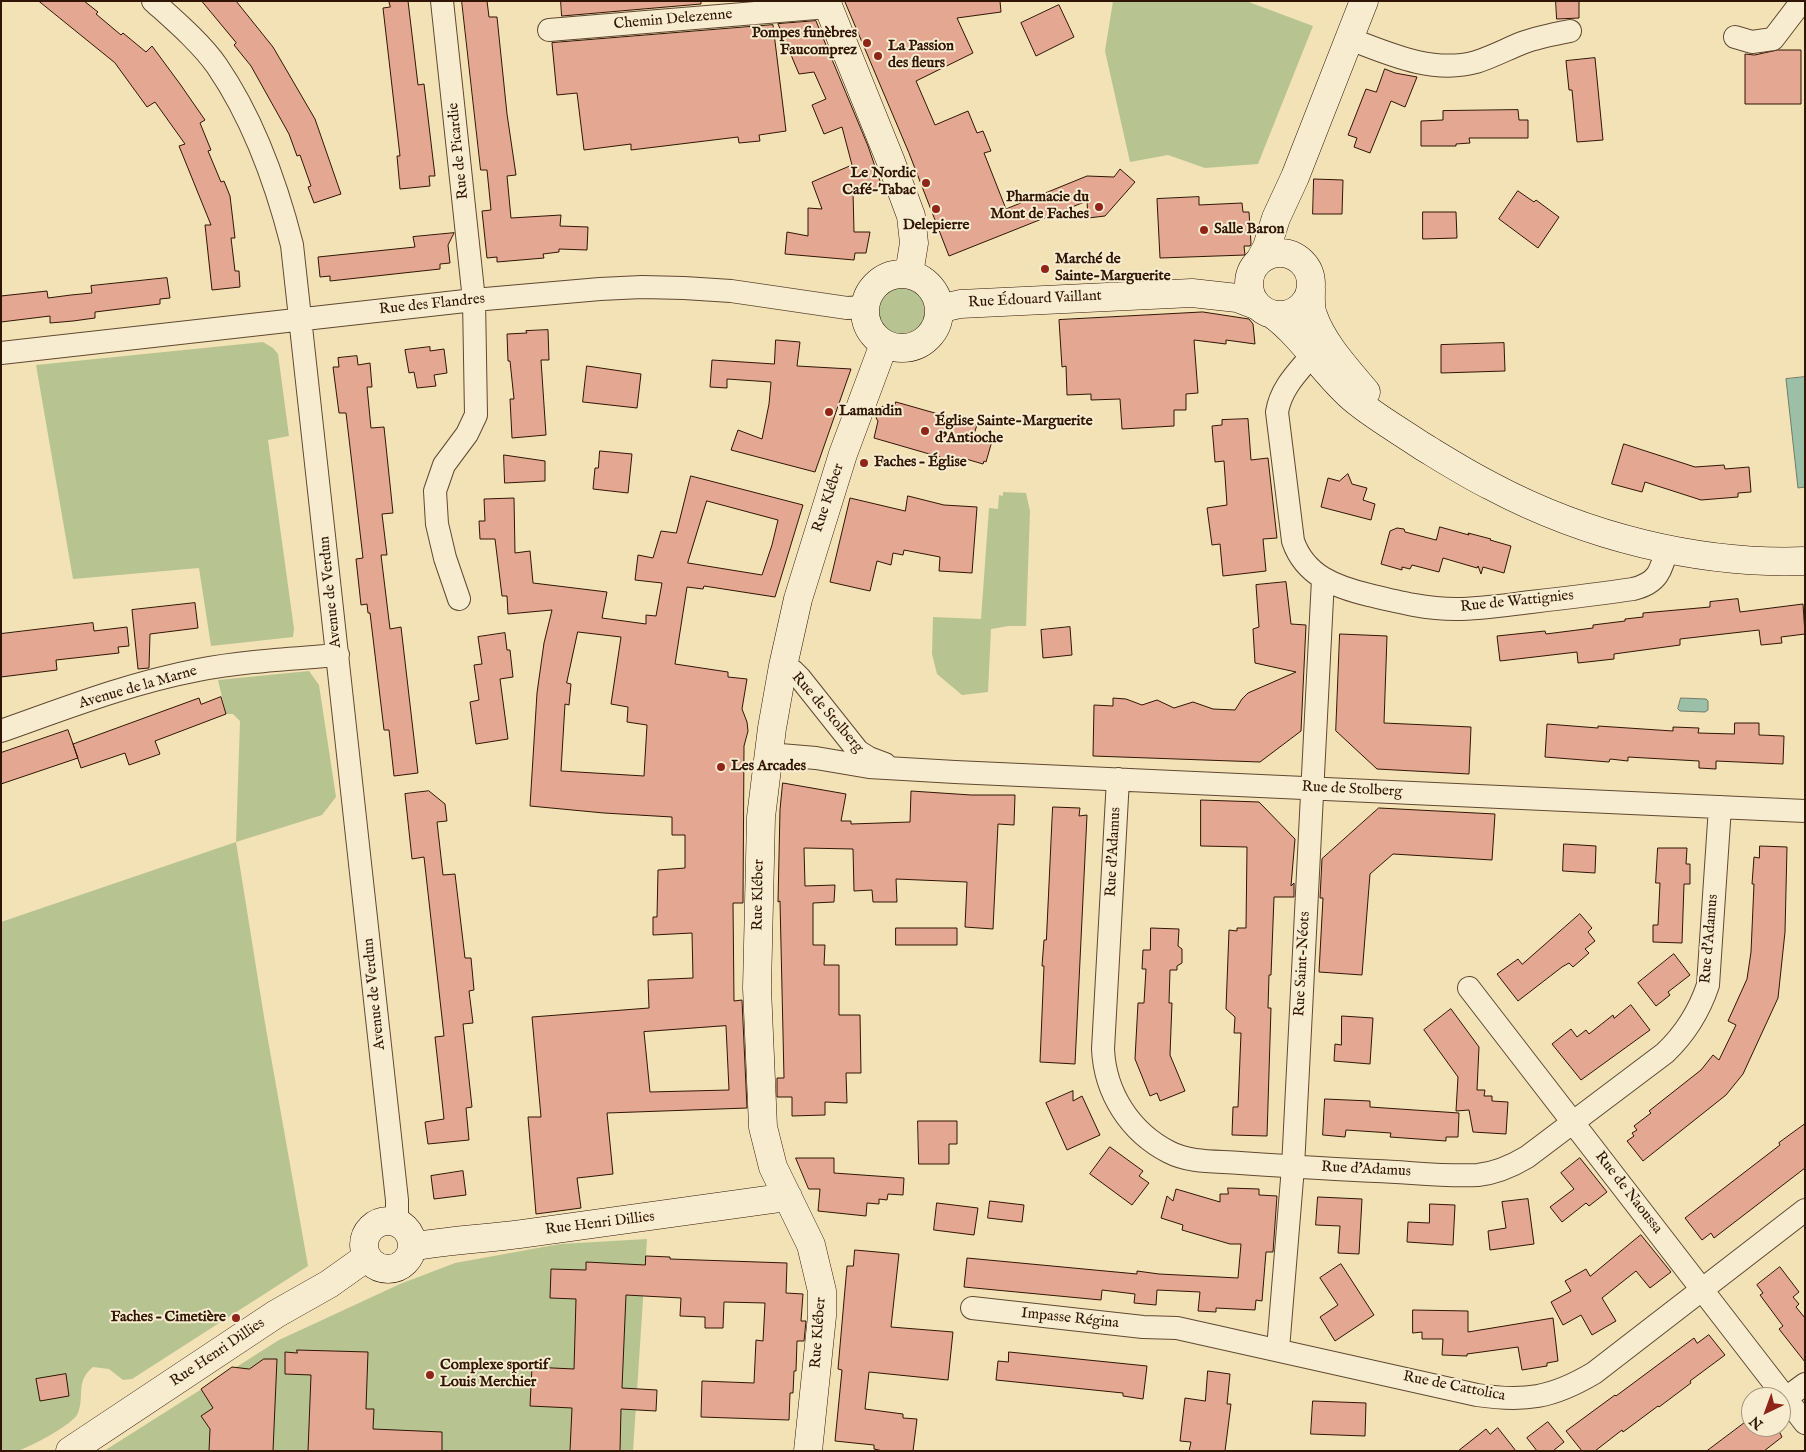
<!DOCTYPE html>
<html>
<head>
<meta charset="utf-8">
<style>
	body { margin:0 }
	#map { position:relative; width:1806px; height:1452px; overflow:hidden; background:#f2e2b6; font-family:"IM FELL English",serif }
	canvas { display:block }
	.frame { position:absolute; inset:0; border:2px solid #301505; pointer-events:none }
	.north { position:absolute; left:1741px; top:1387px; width:50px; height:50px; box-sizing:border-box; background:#f7ecd0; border:1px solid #a7967f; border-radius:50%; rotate:222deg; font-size:14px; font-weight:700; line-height:20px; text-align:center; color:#301505 }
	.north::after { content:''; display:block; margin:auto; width:18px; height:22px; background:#8f2418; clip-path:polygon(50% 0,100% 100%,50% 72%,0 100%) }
</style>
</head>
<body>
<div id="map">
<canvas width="1806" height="1452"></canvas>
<div class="frame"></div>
<div class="north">N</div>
</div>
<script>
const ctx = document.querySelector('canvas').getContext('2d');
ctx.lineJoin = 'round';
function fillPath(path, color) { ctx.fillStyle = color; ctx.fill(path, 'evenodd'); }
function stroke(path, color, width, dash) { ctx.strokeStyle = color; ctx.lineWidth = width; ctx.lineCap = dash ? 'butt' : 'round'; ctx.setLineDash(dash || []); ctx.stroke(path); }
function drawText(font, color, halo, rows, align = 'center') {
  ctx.font = font + ' "IM FELL English",serif'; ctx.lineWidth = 4; ctx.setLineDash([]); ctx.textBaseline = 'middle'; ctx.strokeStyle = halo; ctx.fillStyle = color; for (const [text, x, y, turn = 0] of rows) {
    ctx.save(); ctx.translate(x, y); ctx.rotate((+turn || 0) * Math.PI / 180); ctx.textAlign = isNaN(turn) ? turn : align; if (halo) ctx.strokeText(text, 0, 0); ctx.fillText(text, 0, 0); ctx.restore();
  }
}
fillPath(new Path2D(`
	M1113 1H1246L1313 26 1258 164 1205 168 1168 155 1130 162 1105 51Z
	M878 310a25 25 0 1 1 50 0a25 25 0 1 1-50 0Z
	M263 342 273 348 278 354 289 436 268 440 294 629 293 637 211 646 199 568 73 579 36 365Z
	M1003 492 1026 493 1030 511 1026 626H1009L991 629 988 692 962 695 937 674 932 654 933 617 981 619 989 508 998 509 999 495 1003 496Z
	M309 671 319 685 336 797 322 815 236 842 265 1023 308 1266 132 1379 123 1380 109 1369 93 1367C75 1382 85 1394 78 1413 74 1424 29 1448 17 1451 12 1452 6 1451 1 1451V922L236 842 240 721 233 714H226L218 680Z
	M647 1239 633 1451H104L279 1340 400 1284 455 1263 560 1244Z`), '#b7c491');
const water = new Path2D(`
	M1805 377V487L1798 488 1786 379Z
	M1681 698 1706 699 1708 701V710L1705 712 1680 711 1678 709Z`);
fillPath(water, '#9cbfa8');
stroke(water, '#717b67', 1);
const building = new Path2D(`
	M39 1H84L98 12 96 14 121 35 123 33 146 52 152 46 180 84 205 120 200 123 211 150 208 151 221 182 224 181 230 196 235 238H231L235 271H239L240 287 212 290 205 225H211L179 146 185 144 155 102 147 107 115 63Z
	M202 1H236L273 47 315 119 341 194 314 203 308 187 311 186 300 155 297 156 289 134 251 66 234 45 236 43Z
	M389 1H408L418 85 424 84 435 176H429L430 186 400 189 397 156H400L383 8 390 7Z
	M462 1H487L489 17H497L507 114 516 175 507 176 511 218 561 215 560 226 588 227 587 250 559 249V252L543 254 544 258 497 262V257L487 258 482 211 491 210 487 170H481Z
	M561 1H701V4L562 16Z
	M845 1H1000L1001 12 957 18 973 53 916 81 935 125 968 111 977 133 983 131 991 151 984 153 1006 209 1087 176 1114 177 1120 169 1135 182 1105 216 1088 218 1087 201 949 256 909 153Z
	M1556 1H1579V18L1557 19Z
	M1059 5 1074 37 1036 56 1021 23Z
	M816 21 868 146 882 187 853 191 854 232H870L866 253H855L854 260 785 254 787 232 808 236V208L822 209 812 182 852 165 842 127 824 134 812 105 826 99 814 72 799 74 778 24Z
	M773 25 786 131 759 135 760 141 739 143 738 137 631 150V144L584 150 577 93 557 95 552 43Z
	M1778 50H1801V104H1745V54L1754 55Z
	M1595 58 1603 140 1577 142 1572 90H1569L1566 61Z
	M1385 69 1395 73 1417 77 1405 107 1391 101 1370 153 1354 147 1357 138 1348 135 1366 89 1376 92Z
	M1518 110 1519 120H1528V138H1469L1470 143 1456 144V146H1421V121L1443 120V111Z
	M1314 179 1343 180 1342 214H1313Z
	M1518 191 1534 202 1536 200 1559 217 1538 248 1499 219Z
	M1199 197V205L1242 203 1243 212H1249L1251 244 1250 246H1244L1245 255 1160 258 1157 199Z
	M1423 212H1456L1457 238 1423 239Z
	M454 233 448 245 450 263 440 264V269L330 281V276L320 277 318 257 415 247 413 237Z
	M167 278 170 298 160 299V304L95 312V318L73 321 50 323V316L1 322V296L47 291 48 298 71 295 92 293 91 286Z
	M1203 312 1249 319 1253 324 1255 344 1226 340V344L1194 340 1198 393 1186 394V410H1174V426L1122 429 1120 399 1091 400V394L1067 395 1066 366 1062 367 1059 320Z
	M548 330 549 360H541L546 435 512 438 510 399H514L510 361H508L507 334 527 333 526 331Z
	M776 340 800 342 797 366 851 369 815 472 731 450 738 430 762 439 769 404 771 382 727 379V388L710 387 712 360 774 364Z
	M1504 343 1505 371 1441 373V345Z
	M430 347V351L444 349 447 373 434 375 436 386 417 388 414 372 409 373 405 350Z
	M357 356 358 365 370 363 372 387H367L371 428 384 427 393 513 382 514 387 555H381L390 629 401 627 418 773 394 776 389 730H384L370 613H368L367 604 361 605 356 559 363 558 346 413H339L333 367H339L338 358Z
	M587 366 641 374 637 408 583 402Z
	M896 402 977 425 974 434 991 437 990 440 992 441 986 462 984 461 983 464 966 459 964 464 874 438 878 421 876 418 882 406 893 412Z
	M1248 419 1251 460 1268 458 1277 538 1263 539 1266 571 1223 576 1220 544 1212 545 1207 508 1227 505 1224 461 1215 462 1212 426 1222 425V420Z
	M1624 444 1695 467 1724 465 1725 469 1749 467 1751 492 1738 493V497L1701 500 1645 482 1642 492 1612 484Z
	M600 451 632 454 628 493 593 489 595 468H598Z
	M504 455 545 461V481L505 483Z
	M1348 474 1352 484 1367 488 1363 500 1375 504 1371 520 1321 507 1328 478 1339 481Z
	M691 476 803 505 775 597 704 586 703 589 687 587 675 664 728 672V677L747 679 742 709 747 722 748 731 744 746 743 903H733L734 1001 742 1000 747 1108 607 1113 613 1174 577 1178 581 1208 536 1214 528 1117H541L532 1017 649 1008 648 980 693 978 692 933 653 935V917H657L658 870 685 868V835H672V817L604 813 530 806 537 693 544 643 552 610 508 614 507 596H502L495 539H480L479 521H485L484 499 514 498 515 553 530 551 533 583 607 592 602 618 646 624V615L656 616 662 583 635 580 638 555 653 558 661 531 676 533ZM707 501 778 520 772 545 762 575 688 563ZM578 632 621 637 611 704 628 707 627 722 647 725 644 776 561 771 565 704 569 705 571 684 567 683ZM726 1026 729 1090 650 1092 644 1032Z
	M908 496 944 505 977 507 972 573 939 571 940 557 904 550 903 555 893 553 891 565 877 561 870 591 830 582 850 498 905 511Z
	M1440 527 1469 535 1468 533 1491 539 1490 540 1511 546 1504 573 1483 567 1481 574 1478 566 1477 568 1443 558 1439 572 1412 565 1410 569 1402 567V570L1381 564 1390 531 1397 528 1404 529 1405 532 1436 540Z
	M1286 582 1291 624 1306 625 1301 731 1260 762 1093 756 1094 705 1113 706V698L1126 699 1142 705 1157 700 1174 708 1193 702 1213 709 1235 710 1242 699 1248 693 1296 672 1255 663 1253 629 1259 627 1256 585Z
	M1738 599 1740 612 1803 604 1805 634 1781 637 1782 643 1761 645 1759 630 1680 639V645L1614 654V659L1578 663 1577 652 1500 661 1497 636 1545 631 1546 634 1593 628V625L1625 621V619L1643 617V613L1710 607V602Z
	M195 603 198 628 150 634 149 668 138 669 132 610Z
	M93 623 94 631 127 627 129 646 118 647 119 653 56 660 57 670 1 677V634Z
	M1070 627 1072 655 1043 658 1041 630Z
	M505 633 507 650H510L513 677 500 679 508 739 476 744 470 702 479 700 474 665 482 664 478 637Z
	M1340 634 1387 636 1384 723 1471 727 1469 774 1377 769 1336 731Z
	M221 697 226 714 155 741 160 754 129 765 125 753 81 768 73 744 199 698 201 704Z
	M1735 723H1759V735L1784 736 1783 764 1716 761V769L1699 768V761L1628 757V761L1610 759 1609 762 1545 757 1547 724 1598 728V726L1673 731V727L1699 728 1698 733 1734 734Z
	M68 730 78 758 1 784V753Z
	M783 783 846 794 841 821H851V824L910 822 911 791 971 795H1015L1014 825 998 824 993 929 965 927 967 882 896 879 897 902H873L872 890 854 891 853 849 804 848 805 886 835 885 834 902 813 903V945H825L824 965H839V1015H860L861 1073H846L847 1103 825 1102V1115L792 1116V1097H777V1078H784L780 901 778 902 780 810Z
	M429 791 445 804 447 821 437 822 443 875 455 874 465 958H471L474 990 469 991 473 1023 463 1024 472 1107 466 1108 469 1140 428 1144 425 1122 444 1119 435 1037 444 1036 424 857 412 859 405 794Z
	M1201 800 1259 802 1295 839 1291 886 1294 883V897H1274L1271 975H1269L1268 1008H1271L1267 1136 1232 1135 1233 1107H1238L1241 1033H1234L1235 1017 1226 1009 1229 930 1237 931V928H1246L1247 847 1201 846Z
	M1053 807 1080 808 1079 816 1087 815 1075 1064 1040 1062 1044 966H1042L1044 940H1046Z
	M1379 808 1495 814 1492 860 1393 854 1370 874 1362 975 1319 972 1323 898H1320L1322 859Z
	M1564 844 1596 846 1595 873 1563 871Z
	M1760 846 1787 847 1785 932 1778 998 1743 1074 1726 1095 1643 1161 1627 1141 1634 1136 1632 1133 1637 1130 1634 1126 1651 1113 1649 1111 1701 1070 1713 1055 1719 1060 1736 1025 1728 1021 1747 979 1751 952 1754 884H1752L1754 857 1759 858Z
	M1658 848H1687L1686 864H1690V884H1684L1682 943 1653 942V925H1658L1660 883H1656Z
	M1580 914 1592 928 1588 932 1595 941 1585 949 1589 953 1573 967 1569 963 1562 967 1518 1001 1497 974 1518 959 1522 964Z
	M896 928H957V945H896Z
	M1151 928 1179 929 1178 946 1182 949V963L1177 966V970H1170L1169 1003H1172L1170 1055 1185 1091 1160 1101 1157 1093 1150 1096 1135 1059 1138 1003H1144L1146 969H1142L1143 950H1150Z
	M1674 954 1690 975 1668 992 1670 995 1656 1006 1638 983Z
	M1631 1005 1650 1030 1581 1080 1552 1044 1571 1029 1577 1037 1586 1030 1589 1034 1613 1015 1614 1018Z
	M1451 1009 1479 1047 1477 1090H1485L1484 1096H1492V1101L1508 1102 1506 1134 1473 1132 1469 1110 1456 1111 1458 1077 1424 1030Z
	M1342 1016 1373 1018 1370 1064 1334 1061 1335 1044 1341 1045Z
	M1073 1091V1101L1082 1096 1100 1135 1067 1150 1046 1103Z
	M1325 1099 1370 1101V1107L1459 1113 1458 1137H1446V1141L1390 1137 1391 1133 1346 1130 1345 1137 1323 1135Z
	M918 1121H957V1144H949V1164H919Z
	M1805 1124V1168L1714 1238 1711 1233 1702 1240 1685 1218 1780 1145 1779 1143Z
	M1110 1147 1143 1171 1139 1176 1149 1183 1132 1205 1090 1174Z
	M796 1158H834V1173L904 1178 903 1195 888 1194 887 1200 879 1199V1204L867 1203 866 1216 818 1211 820 1189H809Z
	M1580 1158 1607 1192 1589 1206 1586 1203 1562 1222 1550 1207 1574 1189 1561 1173Z
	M463 1171 466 1195 434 1199 431 1176Z
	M1228 1188 1259 1189V1195L1277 1196 1273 1252H1266L1262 1301 1256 1300 1255 1310 1216 1308V1312L1198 1311 1200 1292 1157 1290 1156 1305 1134 1303 1135 1294 1102 1290 1101 1300 964 1287 967 1258 1137 1274V1271L1159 1274 1238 1278 1241 1244H1230L1182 1230 1183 1225 1161 1218 1167 1196 1173 1201 1176 1189 1220 1202V1194H1228Z
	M1318 1197 1362 1199 1359 1254 1338 1253 1340 1226 1316 1225Z
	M1528 1199 1534 1244 1490 1250 1488 1231 1506 1228 1502 1202Z
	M990 1201 1024 1205 1022 1222 988 1218Z
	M937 1203 978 1208 974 1235 934 1230Z
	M1430 1204 1455 1205 1453 1245 1407 1242 1408 1222 1429 1223Z
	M1641 1235 1671 1272 1650 1288 1636 1271 1602 1298 1616 1321 1592 1335 1581 1315 1563 1325 1551 1302 1571 1291 1565 1281 1586 1269 1590 1276Z
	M855 1250 899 1254 891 1327 953 1332 948 1380 869 1372 865 1409 903 1414V1418L917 1419 913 1451H883L874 1449V1445L835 1441 842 1370 838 1369 847 1266H853Z
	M646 1256 670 1257V1259L787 1263 786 1293 803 1294 801 1321H806L804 1341H797L796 1371H794L793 1393H790L789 1420 701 1417 702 1381 754 1383 756 1340 763 1341 765 1303 724 1302 723 1328H705V1317L680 1316 681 1298 626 1295 622 1388 657 1390 656 1411 621 1409 620 1451H570L572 1408 530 1406 532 1367 574 1369 576 1299 550 1298 551 1269 586 1270V1262L645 1265Z
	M1341 1264 1374 1315 1335 1341 1320 1317 1338 1305 1320 1278Z
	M1780 1267 1799 1292 1793 1297 1799 1304 1796 1307 1805 1318V1362L1779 1329 1783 1326 1760 1295 1763 1293 1757 1285Z
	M1413 1310 1468 1311V1332L1553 1318 1558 1361 1547 1363V1366L1522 1370 1518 1347 1467 1354V1356L1442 1355 1443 1339H1422V1332L1413 1333Z
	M1709 1335 1725 1355 1690 1381 1691 1383 1659 1407 1658 1406 1623 1432 1622 1430 1595 1451H1582L1566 1431 1615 1395 1616 1396 1694 1338 1697 1343Z
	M297 1350 368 1352 366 1409H374L373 1429 442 1432V1451H308L311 1375 285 1374V1352L297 1353Z
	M1009 1352 1147 1366 1143 1399 1123 1396V1393L996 1380 998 1361 1008 1362Z
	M264 1359H277L273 1451H209L210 1429 201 1416 213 1408 201 1389 232 1367 249 1369Z
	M1208 1371 1230 1374 1227 1404H1231L1225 1451H1189L1191 1442 1180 1441 1185 1398 1205 1401Z
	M66 1374 69 1396 40 1401 36 1379Z
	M1313 1401 1366 1403 1365 1436 1311 1434Z
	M1751 1418V1427H1781V1422L1785 1427 1779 1431 1782 1437 1764 1451H1707Z
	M1548 1422 1564 1442 1553 1451H1537L1527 1438Z
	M1498 1428 1516 1451H1458L1486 1429 1490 1434Z`);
fillPath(building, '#e4a791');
stroke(building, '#301505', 1);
const street = new Path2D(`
	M153 1C174 20 201 43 217 66 254 120 276 182 292 245L397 1200V1224
	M442 1 474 300 476 415 467 434 444 465 435 491 437 524 445 558 459 599
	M549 30 828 7
	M1735 37 1752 42 1773 39 1802 1
	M1350 39C1389 54 1433 74 1476 62 1492 57 1507 49 1522 43 1538 37 1554 34 1570 31
	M1 353 474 300 600 289 642 287 684 288 731 291 847 308 864 307
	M1312 355C1297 373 1281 388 1277 412L1293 541C1305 576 1336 587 1369 595 1398 602 1426 609 1456 609 1481 609 1506 605 1531 602 1565 598 1599 594 1633 589 1658 583 1661 571 1667 548
	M783 666 793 671 800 678 858 751 869 758 885 764
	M1 731C66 708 130 683 198 670 244 661 291 659 338 655
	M768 754 816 758 869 767 955 772 1805 811
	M1118 779 1103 1049C1105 1093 1130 1132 1169 1152 1190 1163 1216 1161 1240 1163 1285 1166 1330 1169 1376 1171 1409 1172 1444 1177 1478 1175 1496 1173 1512 1166 1527 1157L1665 1053C1686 1033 1699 1012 1708 985L1720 807
	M1469 988 1805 1423
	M972 1308 1143 1327 1177 1328 1477 1395C1525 1402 1552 1398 1594 1373L1805 1210
	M1278 1349 1293 1167 1323 579
	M1786 1398 1805 1384`);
const secondary = new Path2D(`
	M826 1 891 162 911 216 914 243 909 274
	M1249 284a31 31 0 1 1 62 0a31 31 0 1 1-62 0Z
	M1260 260 1267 247 1276 218 1295 177 1364 1
	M865 311a37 37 0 1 1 74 0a37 37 0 1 1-74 0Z
	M1311 289C1311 298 1310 307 1313 315 1323 344 1347 369 1366 392
	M939 309 960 304 1192 293 1237 298 1258 306
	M1272 314C1305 338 1324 375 1356 401 1377 418 1400 431 1422 446 1445 460 1467 474 1491 486 1585 536 1698 565 1805 561
	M364 1245a24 24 0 1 1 48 0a24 24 0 1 1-48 0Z
	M412 1247C448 1240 484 1239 521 1234 610 1222 699 1210 788 1197
	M70 1451 276 1314 329 1284 367 1257
	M808 1451 822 1316V1291L811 1245 773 1167 763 1127 757 988 761 817 772 728 783 666 798 599 843 454 884 344`);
stroke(street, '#604831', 24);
stroke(secondary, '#301505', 29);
stroke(street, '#f7ecd0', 22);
stroke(secondary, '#f7ecd0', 28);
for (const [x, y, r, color] of [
	[867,43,5,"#8f2418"],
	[878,56,5,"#8f2418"],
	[926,183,5,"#8f2418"],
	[1099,207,5,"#8f2418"],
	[936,209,5,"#8f2418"],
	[1204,230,5,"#8f2418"],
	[1045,269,5,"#8f2418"],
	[829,412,5,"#8f2418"],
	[925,431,5,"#8f2418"],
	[864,463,5,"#8f2418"],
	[721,767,5,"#8f2418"],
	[236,1318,5,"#8f2418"],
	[430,1375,5,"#8f2418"]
]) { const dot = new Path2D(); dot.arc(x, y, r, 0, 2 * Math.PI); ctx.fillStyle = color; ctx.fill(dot); stroke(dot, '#f7ecd0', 2); }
drawText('15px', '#301505', '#f7ecd0', [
	["Chemin Delezenne",673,20,-5],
	["Rue de Picardie",459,151,-96],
	["Rue Édouard Vaillant",1035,300,-3],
	["Rue des Flandres",432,305,-6],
	["Rue Kléber",829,498,-72],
	["Avenue de Verdun",331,592,-96],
	["Rue de Wattignies",1517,602,-6],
	["Avenue de la Marne",138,688,-16],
	["Rue de Stolberg",827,713,49],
	["Rue de Stolberg",1352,790,3],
	["Rue d'Adamus",1114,852,-87],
	["Rue Kléber",759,895,-89],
	["Rue d'Adamus",1710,939,-85],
	["Rue Saint-Néots",1303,964,-87],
	["Avenue de Verdun",375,994,-96],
	["Rue d'Adamus",1366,1170,3],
	["Rue de Naoussa",1628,1193,52],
	["Rue Henri Dillies",600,1224,-7],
	["Impasse Régina",1070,1319,6],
	["Rue Kléber",819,1333,-86],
	["Rue Henri Dillies",218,1353,-34],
	["Rue de Cattolica",1454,1387,11]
]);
drawText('bold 15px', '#301505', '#f7ecd0', [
	["Pompes funèbres",857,34,"right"],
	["Faucomprez",857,51,"right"],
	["La Passion",888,47],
	["des fleurs",888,64],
	["Le Nordic",916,174,"right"],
	["Café-Tabac",916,191,"right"],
	["Pharmacie du",1089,198,"right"],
	["Mont de Faches",1089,215,"right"],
	["Delepierre",936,226,"center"],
	["Salle Baron",1214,230],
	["Marché de",1055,260],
	["Sainte-Marguerite",1055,277],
	["Lamandin",839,412],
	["Église Sainte-Marguerite",935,422],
	["d'Antioche",935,439],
	["Faches – Église",874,463],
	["Les Arcades",731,767],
	["Faches – Cimetière",226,1318,"right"],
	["Complexe sportif",440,1366],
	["Louis Merchier",440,1383]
], 'left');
</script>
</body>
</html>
